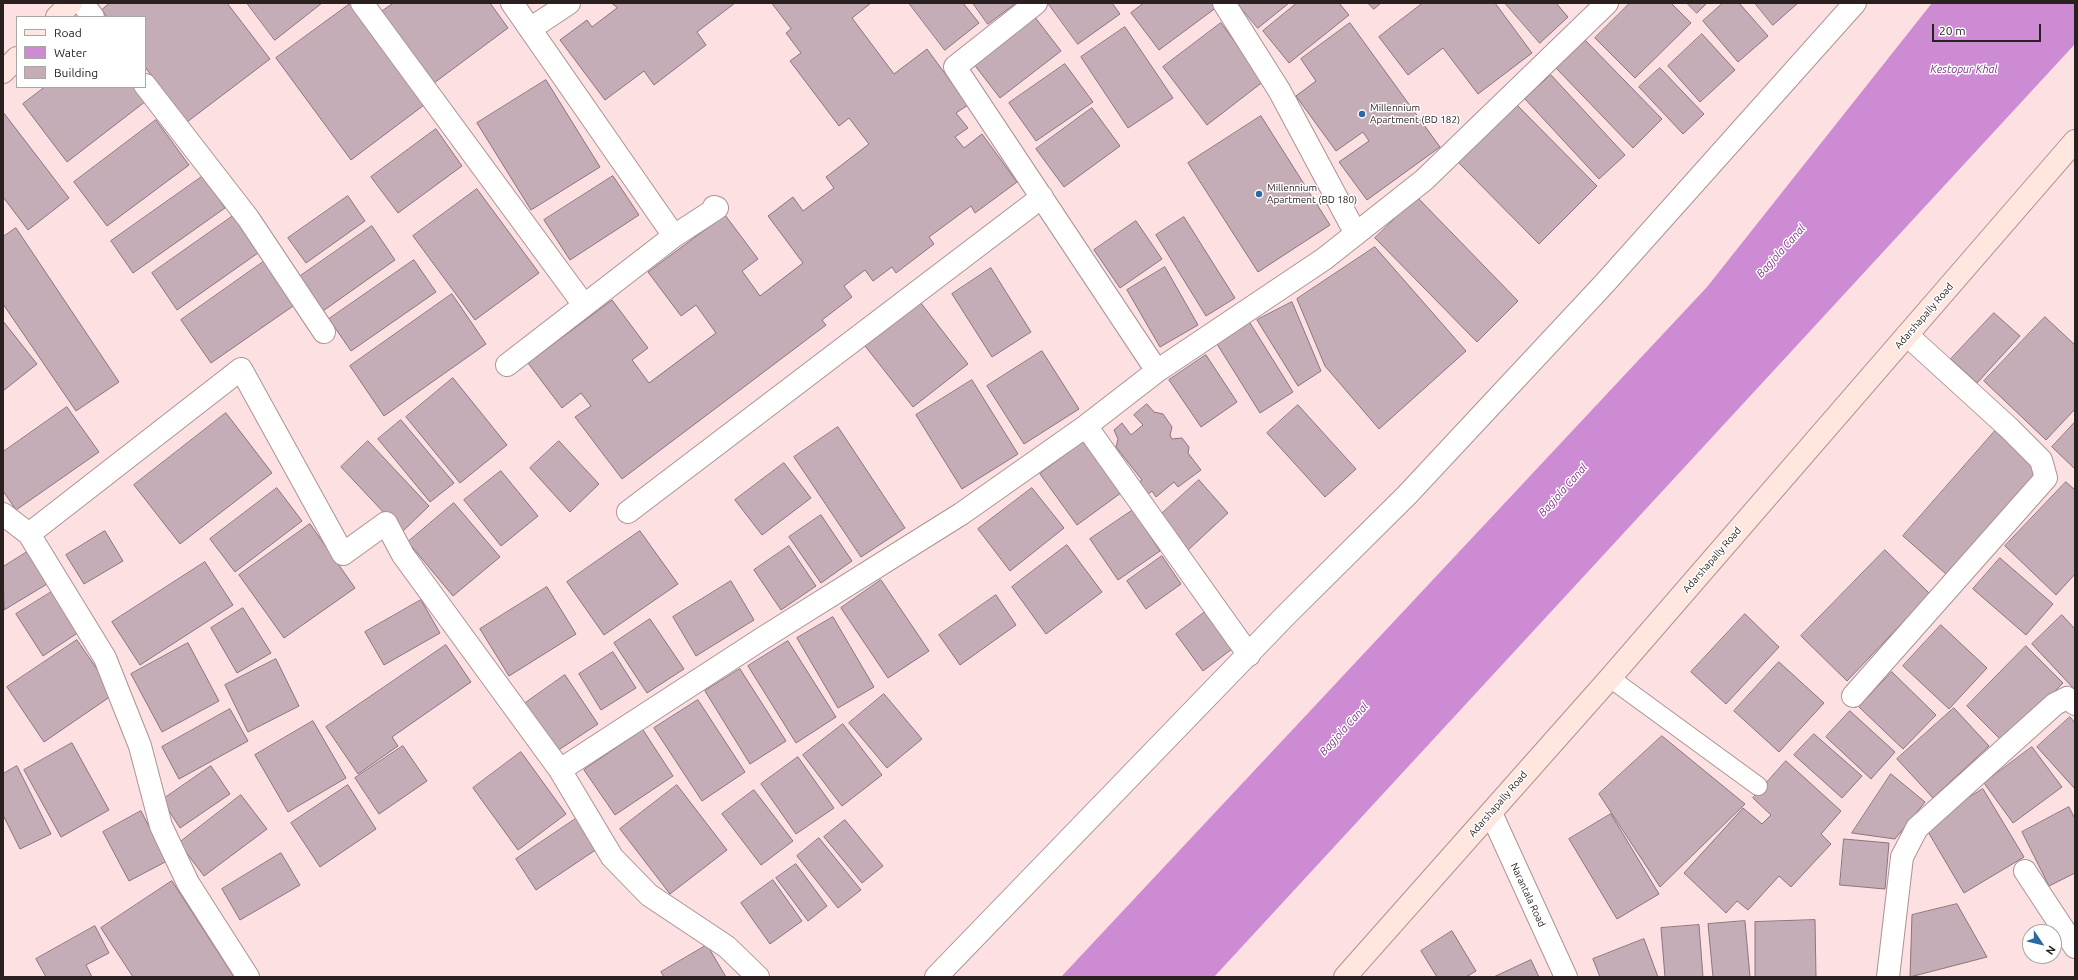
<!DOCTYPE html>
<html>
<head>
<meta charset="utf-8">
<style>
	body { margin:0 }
	#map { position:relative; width:2078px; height:980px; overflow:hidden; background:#fce0e2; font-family:Ubuntu,sans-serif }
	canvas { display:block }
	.frame { position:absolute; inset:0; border:4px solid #2a2020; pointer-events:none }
	.legend { position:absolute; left:16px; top:16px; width:130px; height:72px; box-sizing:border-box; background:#fff; border:1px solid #aaa6a6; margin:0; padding:5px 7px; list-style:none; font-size:12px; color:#2a2020 }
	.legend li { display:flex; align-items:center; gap:8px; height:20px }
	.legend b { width:20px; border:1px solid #aaa6a6 }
	.north { position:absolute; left:2022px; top:924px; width:40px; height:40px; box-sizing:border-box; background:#fff; border:1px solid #aaa6a6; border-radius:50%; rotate:125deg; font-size:11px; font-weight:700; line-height:16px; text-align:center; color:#2a2020 }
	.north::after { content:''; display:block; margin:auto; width:14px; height:18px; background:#2a6aa0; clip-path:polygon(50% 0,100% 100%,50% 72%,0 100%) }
	.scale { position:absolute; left:1932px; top:24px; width:109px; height:18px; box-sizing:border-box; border:2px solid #2a2020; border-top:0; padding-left:5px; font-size:12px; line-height:14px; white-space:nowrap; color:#2a2020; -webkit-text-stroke:3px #fff; paint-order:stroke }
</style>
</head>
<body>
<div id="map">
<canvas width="2078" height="980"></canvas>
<div class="frame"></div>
<ul class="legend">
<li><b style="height:5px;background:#ffe6de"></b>Road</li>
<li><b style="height:11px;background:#cc8bd2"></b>Water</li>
<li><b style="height:11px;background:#c5adb8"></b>Building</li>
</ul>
<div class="north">N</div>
<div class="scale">20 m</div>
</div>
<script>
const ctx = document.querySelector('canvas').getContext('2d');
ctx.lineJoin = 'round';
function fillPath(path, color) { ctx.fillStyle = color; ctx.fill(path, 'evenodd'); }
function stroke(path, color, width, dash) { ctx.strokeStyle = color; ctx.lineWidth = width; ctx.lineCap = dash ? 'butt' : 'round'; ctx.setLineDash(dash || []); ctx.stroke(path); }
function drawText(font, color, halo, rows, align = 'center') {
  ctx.font = font + ' Ubuntu,sans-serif'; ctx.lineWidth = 3; ctx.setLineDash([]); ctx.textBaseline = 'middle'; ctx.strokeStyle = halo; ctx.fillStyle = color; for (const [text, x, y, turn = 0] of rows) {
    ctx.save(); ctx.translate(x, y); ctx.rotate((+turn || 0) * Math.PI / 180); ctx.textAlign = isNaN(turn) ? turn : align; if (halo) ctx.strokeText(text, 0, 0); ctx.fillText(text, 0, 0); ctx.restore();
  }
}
fillPath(new Path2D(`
	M1932 3H2075V44L1214 977H1061L1707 287Z`), '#cc8bd2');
const building = new Path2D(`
	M110 3H227L270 59 187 122 145 67V17H107L102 10Z
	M247 3H322L275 40Z
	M351 3H355L428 102 351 160 276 58Z
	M394 3H490L508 28 434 83 381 12Z
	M612 3H735L697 32 706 45 654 85 644 71 605 100 560 40 587 20 592 27 617 8Z
	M772 3H871L852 18 894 74 927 49 968 105 956 113 968 128 955 137 964 148 982 134 1017 182 975 213 971 206 929 237 934 244 896 273 892 267 873 281 865 270 844 286 852 297 822 320 826 325 622 479 575 417 591 406 581 393 562 408 528 363 612 300 648 348 632 360 649 383 716 333 696 305 681 316 648 272 725 215 758 259 742 271 760 296 803 263 768 216 793 197 803 211 834 188 826 177 869 144 849 118 839 126 790 61 801 53 786 33 791 29Z
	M909 3H963L979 23 945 50Z
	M973 3H1016L988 24Z
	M1048 3H1112L1120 14 1078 44Z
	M1144 3H1214L1217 7 1159 50 1131 13Z
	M1237 3H1289L1258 28Z
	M1297 3H1339L1349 15 1289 63 1263 31Z
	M1368 3H1381L1374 9Z
	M1423 3H1495L1532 53 1478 94 1443 48 1408 75 1379 37Z
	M1505 3H1556L1568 17 1540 43Z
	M1630 3H1671L1691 23 1635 78 1595 38Z
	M1687 3H1707L1697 13Z
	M1723 3H1739L1768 36 1738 62 1703 21Z
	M1755 3H1798L1773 25Z
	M1034 16 1061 51 1000 98 973 63Z
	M1221 23 1264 81 1207 125 1163 67Z
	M1350 23 1440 147 1367 200 1339 162 1369 141 1363 132 1336 151 1296 96 1316 81 1301 59Z
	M1125 27 1173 98 1128 128 1081 57Z
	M1702 34 1735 70 1700 102 1668 66Z
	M1585 40 1662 119 1633 148 1556 68Z
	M1065 64 1093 102 1036 141 1009 103Z
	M1660 68 1704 114 1683 134 1639 87Z
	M1551 75 1625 155 1599 179 1525 99Z
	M546 80 600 167 531 210 477 123Z
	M45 87H135L146 101 67 162 23 104Z
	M1515 103 1597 186 1539 244 1457 161Z
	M1092 108 1120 146 1064 187 1036 149Z
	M3 112 69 198 28 230 3 197Z
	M1261 116 1330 225 1258 272 1188 163Z
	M156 120 189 165 107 226 74 182Z
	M436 129 462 166 398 213 371 177Z
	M203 176 225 208 133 273 111 241Z
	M613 176 639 215 570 260 544 220Z
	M477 189 539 273 475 320 413 236Z
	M348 196 365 221 306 263 288 238Z
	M1417 197 1518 301 1477 342 1375 238Z
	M233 216 258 253 177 310 152 273Z
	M1184 217 1235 298 1206 316 1156 235Z
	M1136 221 1162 259 1120 288 1094 250Z
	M372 226 395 260 323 311 299 277Z
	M16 228 119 382 76 411 3 304V237Z
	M1375 247 1466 351 1379 429 1325 366 1297 299Z
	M266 260 296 304 211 363 181 320Z
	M414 260 436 292 351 351 329 319Z
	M1165 267 1198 325 1160 347 1127 290Z
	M991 268 1031 332 992 357 952 294Z
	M452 294 486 344 384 416 350 366Z
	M917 298 968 364 913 407 862 342Z
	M1292 302 1321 371 1298 386 1257 320Z
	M1994 313 2020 336 1977 383 1951 359Z
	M2045 317 2075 345V409L2046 440 1984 381Z
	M3 321 37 364 3 391Z
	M1250 323 1293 392 1260 413 1217 344Z
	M1042 351 1079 409 1024 444 987 386Z
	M1206 355 1237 402 1201 427 1169 380Z
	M453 378 507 445 460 483 406 417Z
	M972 380 1018 454 962 489 916 415Z
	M1147 404 1154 412 1163 414 1172 427 1170 435 1172 439 1182 438 1189 447 1188 453 1201 470 1178 487 1174 482 1156 497 1152 491 1147 495 1138 483 1142 480 1116 447 1118 439 1114 430 1122 423 1131 435 1143 425 1134 415Z
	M1298 405 1356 469 1325 497 1267 433Z
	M67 407 99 452 16 510 3 491V452Z
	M226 413 272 473 180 544 134 485Z
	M401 420 454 483 430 502 378 439Z
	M2075 422V469L2052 447Z
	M838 427 905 528 861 557 794 457Z
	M1995 431 2039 470 1946 574 1903 536Z
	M1087 439 1125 490 1077 525 1040 474Z
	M368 441 429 506 402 532 341 467Z
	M559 441 599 484 570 512 530 468Z
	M784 463 811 498 762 535 735 500Z
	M501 471 538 516 501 546 464 500Z
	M1199 480 1228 513 1187 551 1157 518Z
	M2066 482 2075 490V574L2056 595 2005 546Z
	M277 488 302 521 235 572 210 539Z
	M1032 488 1064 528 1010 571 978 529Z
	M454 503 500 557 453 596 408 542Z
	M1133 510 1160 551 1118 580 1090 539Z
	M821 515 852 561 821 583 789 537Z
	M310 524 355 588 284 638 239 575Z
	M105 531 123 561 84 584 66 555Z
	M640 531 678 584 604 635 567 582Z
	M1067 545 1102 592 1046 634 1012 587Z
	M789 546 816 586 781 610 754 570Z
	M32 549 52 581 4 610 3 567Z
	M1885 550 1930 594 1847 681 1801 636Z
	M1162 556 1181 584 1146 609 1127 581Z
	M2000 558 2053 604 2026 635 1973 589Z
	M205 562 233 605 140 665 112 622Z
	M881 580 929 651 888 678 841 608Z
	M731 581 754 620 696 656 673 617Z
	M547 587 576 634 509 676 480 629Z
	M53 591 79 632 43 656 16 614Z
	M996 595 1016 625 960 665 939 635Z
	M421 600 440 633 384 665 365 632Z
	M243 608 271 653 237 673 211 628Z
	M1205 612 1232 649 1203 671 1176 634Z
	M1745 614 1779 647 1726 704 1691 672Z
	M2062 615 2075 629V690L2032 644Z
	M833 617 874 687 838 708 797 638Z
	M650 619 684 669 647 693 614 643Z
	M1941 625 1987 668 1949 709 1903 666Z
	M77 640 114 694 44 742 7 687Z
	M788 641 836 717 796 743 748 666Z
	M188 643 219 701 162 732 131 674Z
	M446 645 471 682 392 737 398 746 358 774 326 727Z
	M2026 646 2063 683 2004 743 1967 706Z
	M613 652 636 688 601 710 579 674Z
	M276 659 299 706 248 732 225 685Z
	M1779 662 1824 703 1779 752 1734 711Z
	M740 669 786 741 750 764 705 691Z
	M1892 672 1936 715 1903 749 1859 707Z
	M565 675 598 724 557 751 524 704Z
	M884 694 922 739 887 768 849 723Z
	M698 700 745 772 702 801 654 728Z
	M1954 708 1989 746 1933 798 1897 759Z
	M230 709 248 741 179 779 162 747Z
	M1850 711 1895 752 1871 779 1826 737Z
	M2070 717 2075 723V789L2037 747Z
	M313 721 346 778 288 812 255 755Z
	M843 724 882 775 842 806 803 755Z
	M643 730 673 776 615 815 584 770Z
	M1814 734 1862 776 1842 798 1794 755Z
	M1662 736 1745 804 1660 887 1599 794Z
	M72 743 109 810 61 837 24 770Z
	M403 746 427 781 379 814 355 778Z
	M2032 747 2062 787 2013 823 1984 783Z
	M521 752 566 814 518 850 473 788Z
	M798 757 834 808 796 834 761 784Z
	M1786 761 1841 811 1821 834 1831 844 1791 887 1779 876 1748 910 1737 901 1726 913 1684 873 1743 808 1762 824 1771 815 1753 798Z
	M17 766 51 834 20 849 3 815V774Z
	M211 766 230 794 180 828 162 800Z
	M1891 774 1925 802 1895 839 1852 833Z
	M348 785 376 829 320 867 291 823Z
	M677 785 727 850 670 894 620 829Z
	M1983 789 2024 857 1964 893 1924 825Z
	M754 790 793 841 761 865 722 814Z
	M241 795 267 829 204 876 179 843Z
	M2069 807 2075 819V873L2049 886 2022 832Z
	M141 811 167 861 129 881 103 832Z
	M1611 814 1659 894 1617 919 1569 839Z
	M577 818 597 849 536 890 516 859Z
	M845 820 883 866 862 883 824 837Z
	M819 838 861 890 838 908 797 856Z
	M1844 839 1889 843 1885 889 1840 885Z
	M281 853 300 885 240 920 222 889Z
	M796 864 827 906 808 921 776 878Z
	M773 880 802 921 770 944 741 903Z
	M172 881 234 977H133L101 928Z
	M1957 904 1987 957 1910 977 1912 915Z
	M1815 920 1816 977H1755V922Z
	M1745 921 1750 977H1713L1708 924Z
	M1699 925 1703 977H1665L1661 928Z
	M95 926 109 953 86 965 92 977H46L36 959Z
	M1452 931 1476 971 1466 977H1437L1421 951Z
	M1644 939 1658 977H1600L1593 959Z
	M707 945 726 977H664L661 972Z
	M1531 960 1539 977H1494Z`);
fillPath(building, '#c5adb8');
stroke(building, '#8a747e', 1);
const lane = new Path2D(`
	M1610 678 1758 786`);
const street = new Path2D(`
	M82 3 93 17
	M362 3 584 305
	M1036 3 955 67 1157 371
	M1224 3 1279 90 1356 234
	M530 29 569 3
	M145 85 248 218 324 332
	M674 236 717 208 714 207
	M507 365 674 236 512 3
	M1086 426 1249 655
	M628 512 1042 197
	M3 514 29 534 105 658 140 746 161 826 188 883 248 977
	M29 534 241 369 343 554 386 523 403 555 560 770 612 857 649 895 727 947 758 977
	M1853 696 2046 478 2041 460 2009 428 1907 335
	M560 770 763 638 961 514 1086 426 1157 371 1324 259 1424 180 1607 3
	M1491 813 1566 977
	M2025 871 2075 947
	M936 977 1286 615 1407 495 1604 284 1855 3
	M1888 977 1902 857 1917 828 2055 704 2067 698 2075 704`);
const secondary = new Path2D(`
	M57 17 71 3
	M3 72 17 58
	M1345 977 1610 678 2075 141`);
stroke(lane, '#ac9294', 20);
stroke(street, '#ac9294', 24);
stroke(secondary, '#ac9294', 24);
stroke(lane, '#fff', 18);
stroke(street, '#fff', 22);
stroke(secondary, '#ffe6de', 22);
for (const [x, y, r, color] of [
	[1362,114,4,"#2a6aa0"],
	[1259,194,4,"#2a6aa0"]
]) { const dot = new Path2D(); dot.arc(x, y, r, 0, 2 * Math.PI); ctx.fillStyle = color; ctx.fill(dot); stroke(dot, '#fff', 1.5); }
drawText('10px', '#2a2020', '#fff', [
	["Millennium",1370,108],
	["Apartment (BD 182)",1370,120],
	["Millennium",1267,188],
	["Apartment (BD 180)",1267,200]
], 'left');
drawText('10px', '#2a2020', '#fff', [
	["Adarshapally Road",1924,316,-49],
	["Adarshapally Road",1712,560,-49],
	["Adarshapally Road",1498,804,-49],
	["Narantala Road",1528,895,65]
]);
drawText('italic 11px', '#7c3084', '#fff', [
	["Kestopur Khal",1964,69],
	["Bagjola Canal",1781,251,-48],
	["Bagjola Canal",1563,490,-48],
	["Bagjola Canal",1344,729,-48]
]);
</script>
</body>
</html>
